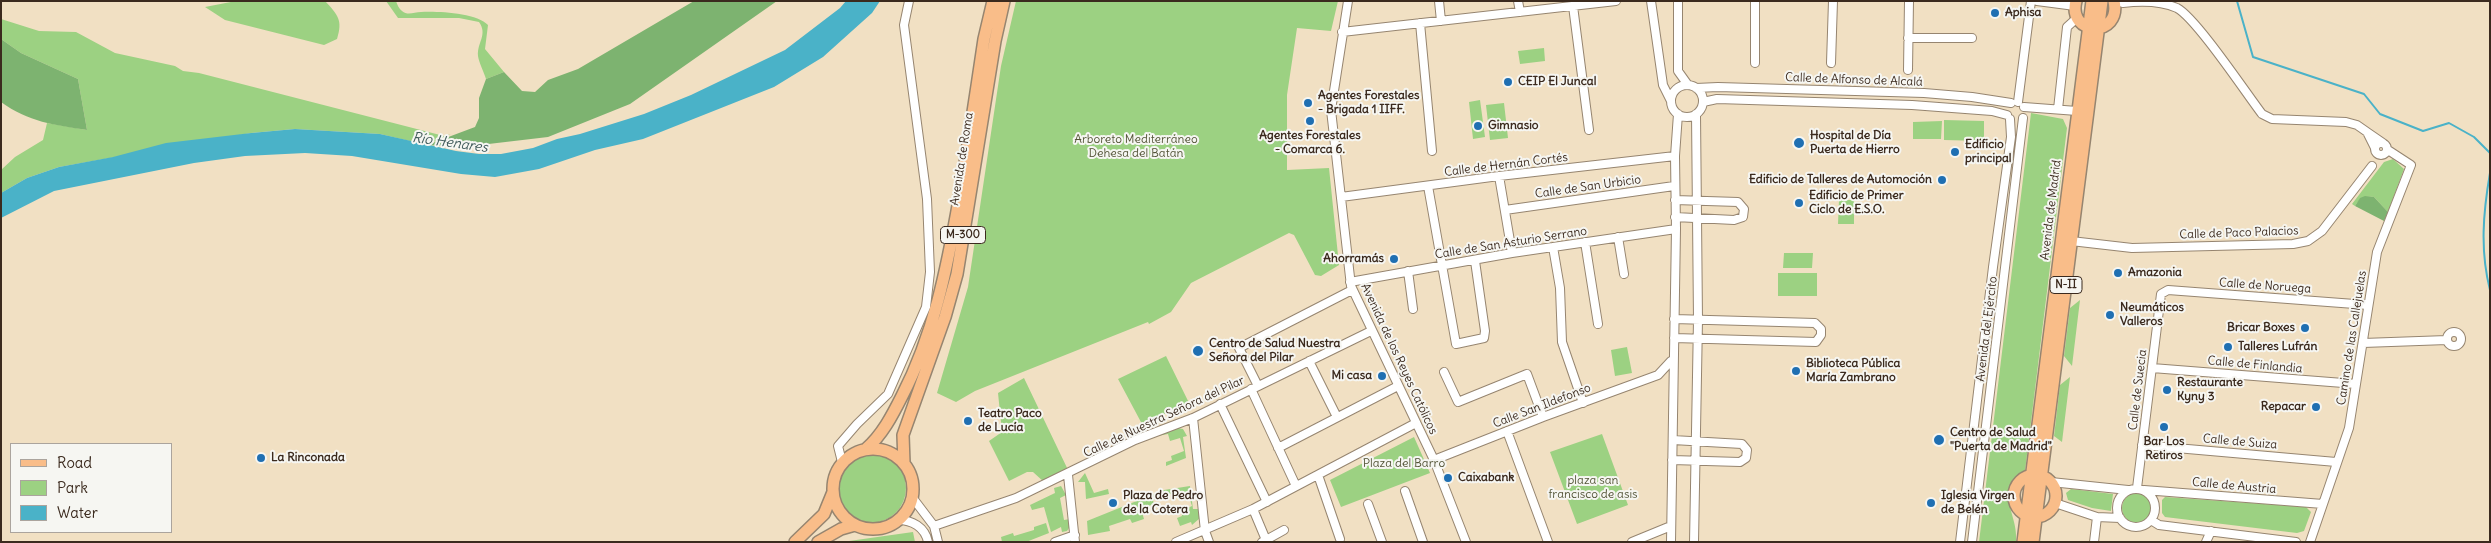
<!DOCTYPE html>
<html>
<head>
<meta charset="utf-8">
<style>
	body { margin:0 }
	#map { position:relative; width:2491px; height:543px; overflow:hidden; background:#f1e0c3; font-family:Delius,sans-serif }
	canvas { display:block }
	.frame { position:absolute; inset:0; border:2px solid #3b2a1e; pointer-events:none }
	.legend { position:absolute; left:10px; top:443px; width:162px; height:90px; box-sizing:border-box; background:#f6f6f2; border:1px solid #aba49d; margin:0; padding:6px 9px; list-style:none; font-size:15px; color:#3b2a1e }
	.legend li { display:flex; align-items:center; gap:10px; height:25px }
	.legend b { width:25px; border:1px solid #aba49d }
</style>
</head>
<body>
<div id="map">
<canvas width="2491" height="543"></canvas>
<div class="frame"></div>
<ul class="legend">
<li><b style="height:6px;background:#f9bd89"></b>Road</li>
<li><b style="height:14px;background:#9cd182"></b>Park</li>
<li><b style="height:14px;background:#4ab2c8"></b>Water</li>
</ul>
</div>
<script>
const ctx = document.querySelector('canvas').getContext('2d');
ctx.lineJoin = 'round';
function fillPath(path, color) { ctx.fillStyle = color; ctx.fill(path, 'evenodd'); }
function stroke(path, color, width, dash) { ctx.strokeStyle = color; ctx.lineWidth = width; ctx.lineCap = dash ? 'butt' : 'round'; ctx.setLineDash(dash || []); ctx.stroke(path); }
function drawText(font, color, halo, rows, align = 'center') {
  ctx.font = font + ' Delius,sans-serif'; ctx.lineWidth = 4; ctx.setLineDash([]); ctx.textBaseline = 'middle'; ctx.strokeStyle = halo; ctx.fillStyle = color; for (const [text, x, y, turn = 0] of rows) {
    ctx.save(); ctx.translate(x, y); ctx.rotate((+turn || 0) * Math.PI / 180); ctx.textAlign = isNaN(turn) ? turn : align; if (halo) ctx.strokeText(text, 0, 0); ctx.fillText(text, 0, 0); ctx.restore();
  }
}
fillPath(new Path2D(`
	M236 1H325C338 15 343 20 337 39L324 45 225 20 205 7Z
	M386 1H396C397 4 399 9 402 11 408 16 414 12 421 12 437 11 477 13 488 25L485 49 504 72 486 79C484 72 479 63 478 56 477 42 488 35 479 22L459 18H398Z
	M1016 1H1338L1331 31 1297 28 1287 95V170L1329 168 1339 265 1321 276 1315 275 1294 235 1289 233 1191 283 1171 312 1149 324 1148 322 975 391 956 402 937 393 968 287 1001 66Z
	M1 19 39 31 76 32 115 53 175 66 183 71 199 73 444 136 451 134 427 145 380 134 295 129 251 133 59 167 27 178 1 193V170L15 157 43 140 47 123 87 130 78 79 21 53 1 39Z
	M1544 48 1545 61 1520 64 1518 51Z
	M1480 100 1485 137 1473 139 1469 102Z
	M1504 103 1508 138 1490 140 1486 105Z
	M2031 113 2063 119 2067 128 2025 471C1993 495 2019 513 2016 542H1979Z
	M1944 120 1984 121V141L1944 140Z
	M1942 121 1941 139H1913V122Z
	M2393 159 2404 169 2388 212 2374 197C2364 196 2361 197 2355 206L2352 204 2384 162Z
	M1839 200H1854V224H1838Z
	M1784 253H1813L1812 268H1783Z
	M1778 273H1817V296H1778Z
	M2080 300 2072 366 2064 356 2070 308Z
	M1627 347 1632 373 1615 376 1611 350Z
	M1166 356 1191 407 1160 415 1142 424 1118 379Z
	M2070 377 2062 442 2054 436 2060 385Z
	M1024 378 1069 472 1044 482 1033 472H1027L1009 481 989 441 1002 432 998 393Z
	M1178 428 1183 429 1187 436 1183 437 1186 458 1166 466V462L1172 460 1171 456 1184 451 1180 438 1170 441 1168 434 1157 436Z
	M1602 434 1628 505 1577 524 1550 452Z
	M1414 437 1430 473 1341 507 1330 480Z
	M836 488a35 35 0 1 1 70 0a35 35 0 1 1-70 0Z
	M1085 473 1094 493 1108 489 1109 494 1086 499 1085 482H1078Z
	M1061 486 1066 495 1060 498 1064 520 1070 519 1071 525 1067 531 1062 532 1061 527 1051 532 1044 507 1032 510 1030 505 1055 493 1054 488Z
	M1190 486 1193 509H1199L1200 518 1192 525 1191 522 1180 526 1177 518 1182 516 1181 511 1192 506 1188 494 1175 497 1173 493 1153 500 1154 504 1141 509 1144 519 1132 523 1130 519 1109 526 1110 531 1088 535 1087 521 1164 490Z
	M2071 489 2113 494 2111 511 2092 508 2068 500 2066 493Z
	M2122 508a15 15 0 1 1 30 0a15 15 0 1 1-30 0Z
	M2165 497 2306 507 2311 512 2304 531 2297 533 2165 517 2162 513V500Z
	M1046 523 1049 533 1026 542H1002L1001 537 1013 533 1014 536 1034 530V527Z
	M913 532 915 542H842Z`), '#9cd182');
fillPath(new Path2D(`
	M694 1H777L630 104 548 137 463 147 427 145 475 127 479 118V98L486 79 504 72 522 91 535 92 548 80 578 69Z
	M1 39 21 53 78 79 87 130C55 125 28 122 1 102Z
	M2365 196 2374 197 2388 212 2384 221 2355 206 2360 198Z`), '#7db370');
fillPath(new Path2D(`
	M846 1H880L872 13 823 57 774 87 643 139 595 150 539 169 495 177 461 174 352 156 305 153 245 156 194 163 54 191 1 218V193L27 178 59 167 113 157 166 143 251 133 295 129 380 134 456 151 479 154H501L533 148 557 139 580 134 644 114 691 95 785 50 840 8Z`), '#4ab2c8');
stroke(new Path2D(`
	M2237 1 2253 57 2364 94 2380 114 2423 131 2449 123 2474 137 2490 153
	M2490 173C2483 213 2480 251 2490 290`), '#4ab2c8', 2);
const minor = new Path2D(`
	M1348 1 1331 110 1351 286 1434 460 1466 542
	M1439 1 1441 21
	M1518 1 1520 12
	M1651 1 1663 85 1671 101
	M1678 1V71L1688 85
	M2037 1 2075 6
	M2123 3C2140 1 2161 1 2177 8 2196 18 2246 93 2262 114L2272 119 2346 122 2357 125 2367 132
	M1573 6 1589 130
	M1420 23 1432 151
	M1342 32 1616 1
	M1908 38H1972
	M1755 63V1
	M1831 63 1833 1
	M1908 70 1909 1
	M1671 101a16 16 0 1 1 32 0a16 16 0 1 1-32 0Z
	M1696 88 1718 87 1924 93 1972 97 2011 103
	M1703 102 1717 99 1912 105 1992 111 2007 115
	M2018 102 2031 1
	M2024 107 2077 111 2080 107
	M2058 109 2067 27 2077 18
	M2375 149a6 6 0 1 1 12 0a6 6 0 1 1-12 0Z
	M2375 148 2367 132 2383 143
	M1499 176 1512 253
	M1428 186 1456 344 1484 338 1485 331 1475 261
	M1341 197 1499 176 1675 156
	M1675 200 1738 202 1744 209 1743 217 1734 220 1675 217
	M1505 210 1674 186
	M1618 237 1624 274
	M2071 241 2132 248 2293 244 2308 241 2322 231 2372 166
	M1585 242 1598 324
	M1553 247 1560 288 1562 342 1583 403
	M1408 271 1413 309
	M1350 282 1512 253 1676 229
	M2447 339a7 7 0 1 1 14 0a7 7 0 1 1-14 0Z
	M1674 338 1816 342 1821 335V329L1815 323 1674 319
	M2363 343 2447 340
	M1309 361 1337 417
	M2152 368 2356 384
	M1444 372 1458 402 1527 374 1543 417
	M1258 386 1239 348 1352 290
	M1251 389 1296 486
	M1220 404 1267 502
	M1193 418 1205 531 1209 542
	M1507 431 1548 542
	M2142 445 2336 462
	M1278 448 1398 386
	M1434 460 1543 417 1658 375 1671 361
	M1672 460 1740 462 1746 458 1747 450 1742 444 1673 440
	M842 462 838 446 857 424 888 394 926 307 930 272 927 199 904 25 909 1
	M1068 475 1075 542
	M1318 475 1340 539
	M2051 482 2128 490
	M2137 488 2161 294 2168 290 2368 305
	M2117 508a19 19 0 1 1 38 0a19 19 0 1 1-38 0Z
	M2144 490 2323 504
	M1405 491 1423 542
	M912 497 934 526 938 542
	M2055 503 2097 517 2120 518
	M1368 504 1382 542
	M1253 509 1266 540 1262 542
	M898 520C912 520 925 527 928 542
	M2151 520 2159 525 2296 542
	M934 526 1016 498 1135 440 1193 418 1371 331
	M1266 540 1284 530
	M1055 542 1075 535
	M1176 542 1253 509 1416 423
	M1632 542 1671 526
	M1671 542 1676 229 1675 156 1678 114
	M1694 542 1698 320 1696 114
	M1960 542 1993 267 2011 137 2010 119
	M1972 542 2023 118
	M2094 542 2097 517
	M2206 542 2211 531
	M2310 542 2349 428 2377 252 2411 165 2388 150`);
const primary = new Path2D(`
	M2076 1C2067 36 2122 38 2114 1
	M833 489a40 40 0 1 1 80 0a40 40 0 1 1-80 0Z
	M866 449C882 435 892 416 902 396 934 334 947 268 959 200 968 146 976 93 984 39L993 1
	M904 463 903 435 945 317 957 274 995 41 1004 1
	M2014 496a21 21 0 1 1 42 0a21 21 0 1 1-42 0Z
	M795 542 824 514 833 492
	M818 542 841 529 855 525
	M2023 542 2092 1
	M2033 542 2102 1`);
stroke(minor, '#968570', 10);
stroke(primary, '#968570', 14);
stroke(minor, '#fff', 8);
stroke(primary, '#f9bd89', 11);
for (const [x, y, r, color] of [
	[1995,13,5,"#1f6fb2"],
	[1508,82,5,"#1f6fb2"],
	[1308,103,5,"#1f6fb2"],
	[1310,121,5,"#1f6fb2"],
	[1478,126,5,"#1f6fb2"],
	[1799,143,6,"#1f6fb2"],
	[1955,152,5,"#1f6fb2"],
	[1942,180,5,"#1f6fb2"],
	[1799,203,5,"#1f6fb2"],
	[1394,259,5,"#1f6fb2"],
	[2118,273,5,"#1f6fb2"],
	[2110,315,5,"#1f6fb2"],
	[2305,328,5,"#1f6fb2"],
	[2228,347,5,"#1f6fb2"],
	[1198,351,6,"#1f6fb2"],
	[1796,371,5,"#1f6fb2"],
	[1382,376,5,"#1f6fb2"],
	[2167,390,5,"#1f6fb2"],
	[2316,407,5,"#1f6fb2"],
	[968,421,5,"#1f6fb2"],
	[2164,427,5,"#1f6fb2"],
	[1939,440,6,"#1f6fb2"],
	[261,458,5,"#1f6fb2"],
	[1448,478,5,"#1f6fb2"],
	[1113,503,5,"#1f6fb2"],
	[1931,503,5,"#1f6fb2"]
]) { const dot = new Path2D(); dot.arc(x, y, r, 0, 2 * Math.PI); ctx.fillStyle = color; ctx.fill(dot); stroke(dot, '#f6f6f2', 2); }
for (const [x, y, w] of [
	[963,235,45],
	[2066,285,32]
]) { const box = new Path2D(); box.roundRect(x - w / 2, y - 8.5, w, 17, 4); ctx.fillStyle = '#f6f6f2'; ctx.fill(box); stroke(box, '#3b2a1e', 1); }
drawText('bold 11px', '#3b2a1e', null, [
	["M-300",963,235],
	["N-II",2066,285]
]);
drawText('bold 12px', '#3b2a1e', '#f6f6f2', [
	["Aphisa",2005,13],
	["CEIP El Juncal",1518,82],
	["Agentes Forestales",1318,96],
	["- Brigada 1 IIFF.",1318,110],
	["Gimnasio",1488,126],
	["Agentes Forestales",1310,136,"center"],
	["- Comarca 6.",1310,150,"center"],
	["Hospital de Día",1810,136],
	["Puerta de Hierro",1810,150],
	["Edificio",1965,145],
	["principal",1965,159],
	["Edificio de Talleres de Automoción",1932,180,"right"],
	["Edificio de Primer",1809,196],
	["Ciclo de E.S.O.",1809,210],
	["Ahorramás",1384,259,"right"],
	["Amazonia",2128,273],
	["Neumáticos",2120,308],
	["Valleros",2120,322],
	["Bricar Boxes",2295,328,"right"],
	["Centro de Salud Nuestra",1209,344],
	["Señora del Pilar",1209,358],
	["Talleres Lufrán",2238,347],
	["Biblioteca Pública",1806,364],
	["María Zambrano",1806,378],
	["Mi casa",1372,376,"right"],
	["Restaurante",2177,383],
	["Kyny 3",2177,397],
	["Repacar",2306,407,"right"],
	["Teatro Paco",978,414],
	["de Lucía",978,428],
	["Centro de Salud",1950,433],
	["\"Puerta de Madrid\"",1950,447],
	["Bar Los",2164,442,"center"],
	["Retiros",2164,456,"center"],
	["La Rinconada",271,458],
	["Caixabank",1458,478],
	["Plaza de Pedro",1123,496],
	["de la Cotera",1123,510],
	["Iglesia Virgen",1941,496],
	["de Belén",1941,510]
], 'left');
drawText('12px', '#3b2a1e', '#f6f6f2', [
	["Calle de Alfonso de Alcalá",1854,80,2],
	["Avenida de Roma",962,159,-81],
	["Calle de Hernán Cortés",1506,165,-7],
	["Calle de San Urbicio",1588,187,-8],
	["Avenida de Madrid",2051,210,-83],
	["Calle de Paco Palacios",2239,233,-2],
	["Calle de San Asturio Serrano",1511,243,-9],
	["Calle de Noruega",2265,286,4],
	["Avenida del Ejército",1987,329,-83],
	["Camino de las Callejuelas",2352,338,-81],
	["Avenida de los Reyes Católicos",1399,359,65],
	["Calle de Finlandia",2255,365,5],
	["Calle de Suecia",2138,390,-83],
	["Calle San Ildefonso",1542,406,-21],
	["Calle de Nuestra Señora del Pilar",1164,417,-25],
	["Calle de Suiza",2240,442,5],
	["Calle de Austria",2234,486,5]
]);
drawText('12px', '#535437', '#f6f6f2', [
	["Arboreto Mediterráneo",1136,140],
	["Dehesa del Batán",1136,154],
	["Plaza del Barro",1404,464],
	["plaza san",1593,481],
	["francisco de asis",1593,495]
]);
drawText('italic 14px', '#405a5a', '#f6f6f2', [
	["Río Henares",450,143,8]
]);
</script>
</body>
</html>
